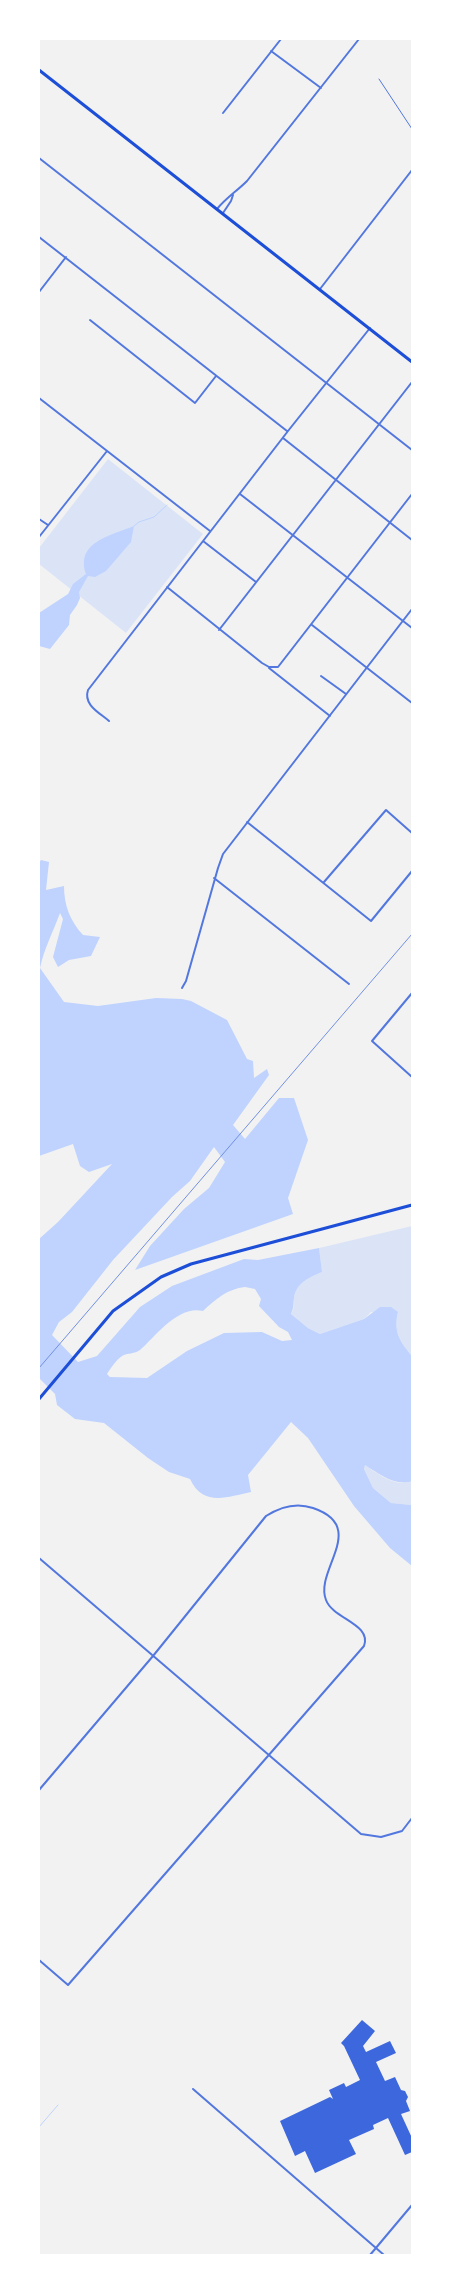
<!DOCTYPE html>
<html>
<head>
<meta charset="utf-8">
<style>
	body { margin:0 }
	#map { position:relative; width:451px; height:2294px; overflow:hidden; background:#f2f2f2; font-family:Poppins,sans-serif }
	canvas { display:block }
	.frame { position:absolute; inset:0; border:40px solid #fff; pointer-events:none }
</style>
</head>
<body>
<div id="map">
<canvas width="451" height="2294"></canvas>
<div class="frame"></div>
</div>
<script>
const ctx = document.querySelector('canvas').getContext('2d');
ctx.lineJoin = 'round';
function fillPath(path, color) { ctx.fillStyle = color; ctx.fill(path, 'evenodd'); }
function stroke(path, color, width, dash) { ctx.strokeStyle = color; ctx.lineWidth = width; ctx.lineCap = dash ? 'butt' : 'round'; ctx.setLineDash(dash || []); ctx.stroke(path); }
fillPath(new Path2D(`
	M108 459 203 534 126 633 39 564V548Z
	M412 1226V1356C400 1342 393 1331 398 1312H371L364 1319 320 1334 308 1328 291 1314C295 1307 293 1305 294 1298 296 1283 310 1277 322 1272L319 1248Z
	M365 1465C378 1474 396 1488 412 1481V1505L391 1503 373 1488 364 1469Z`), '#dbe4f7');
fillPath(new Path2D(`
	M134 526 131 542 106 571 95 577 88 576 79 592 80 598 77 605 70 615 69 625 50 649 39 646V613L68 594 73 584 86 574C75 542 112 535 134 526Z
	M41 860 49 862 46 890 64 886C64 905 70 921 83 935L100 937 91 956 69 960 58 967 53 957 63 919 60 913C53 932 44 949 40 968L64 1002 98 1006 156 998 182 999 191 1001 227 1020 247 1059 253 1061 254 1078 267 1069 269 1075 233 1125 245 1139 279 1098H294L308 1140 288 1198 293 1214 135 1270 150 1246 184 1209 209 1188 225 1162 214 1147 190 1181 172 1197 113 1260 72 1312 59 1322 52 1335 78 1362 97 1356 140 1307 172 1286 244 1259 258 1260 319 1248 322 1272C310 1277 296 1283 294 1298 293 1305 294 1307 291 1314L308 1328 320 1334 364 1319 380 1307H391L398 1312C393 1331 400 1342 412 1356V1481C396 1487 379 1474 365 1465L364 1469 373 1488 391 1503 412 1505V1566L390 1548 354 1506 308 1438 291 1422 248 1475 251 1492C227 1497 203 1507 190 1479L169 1472 148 1458 104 1423 75 1419 57 1405 55 1394 39 1378V1239L58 1222 112 1164 89 1172 80 1166 73 1144 39 1156V863ZM245 1287 255 1289 261 1299 259 1306 279 1327 288 1332 292 1340 282 1341 262 1332 224 1333 187 1351 147 1378 110 1377 107 1374C110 1369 116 1360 122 1356 127 1353 135 1354 140 1350 156 1336 178 1305 203 1311 216 1299 227 1289 245 1287Z`), '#bfd3fe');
stroke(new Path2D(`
	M134 526 139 522 154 517 167 505
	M39 2127 58 2105`), '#bfd3fe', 1);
fillPath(new Path2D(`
	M362 2020 375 2031 363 2046 366 2052 390 2041 396 2053 376 2062 385 2081 395 2077 401 2090 405 2091 408 2097 406 2101 410 2111 401 2114 412 2138V2152L405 2155 388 2118 373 2125 374 2129 349 2140 356 2154 315 2173 305 2151 295 2156 280 2121 330 2097 333 2099 329 2090 344 2083 346 2087 360 2080 344 2046 341 2043Z`), '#3d67dc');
stroke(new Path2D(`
	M379 79 412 129`), '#5277de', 1);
stroke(new Path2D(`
	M271 51 321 88
	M223 113 281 39
	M39 158 412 450
	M217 209C226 198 237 191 247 181L359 39
	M223 213 231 201 233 195
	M39 237 287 431
	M320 289 412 170
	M39 292 66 257
	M90 320 195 403 216 376
	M39 398 210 531
	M283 438 412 540
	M240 494 412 628
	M39 519 48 525
	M39 537 107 451
	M203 541 256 582
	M167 587 262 663 269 667H278L412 494
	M312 625 412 703
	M219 630 412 382
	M269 668 330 716
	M321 676 346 694
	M109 721C100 713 83 705 88 690L288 431 370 328
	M247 822 371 921 412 871
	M214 878 349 984
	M324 882 386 810 412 833
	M182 988 186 981 218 868 223 854 412 609
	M412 993 372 1041 412 1077
	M412 1193V1195
	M39 1558 361 1834 381 1837 402 1831 412 1818
	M39 1790 153 1656 266 1516C280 1507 296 1502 313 1508 369 1527 314 1570 326 1600 333 1619 372 1624 364 1646L68 1985 39 1960
	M193 2089 384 2255
	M370 2255 412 2205`), '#5277de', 2);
stroke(new Path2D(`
	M39 70 412 362
	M39 1399 113 1311 161 1277 191 1264 412 1205`), '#1d4ed8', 3);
stroke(new Path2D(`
	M39 1368 412 934`), '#7290e2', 1);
</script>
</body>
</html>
